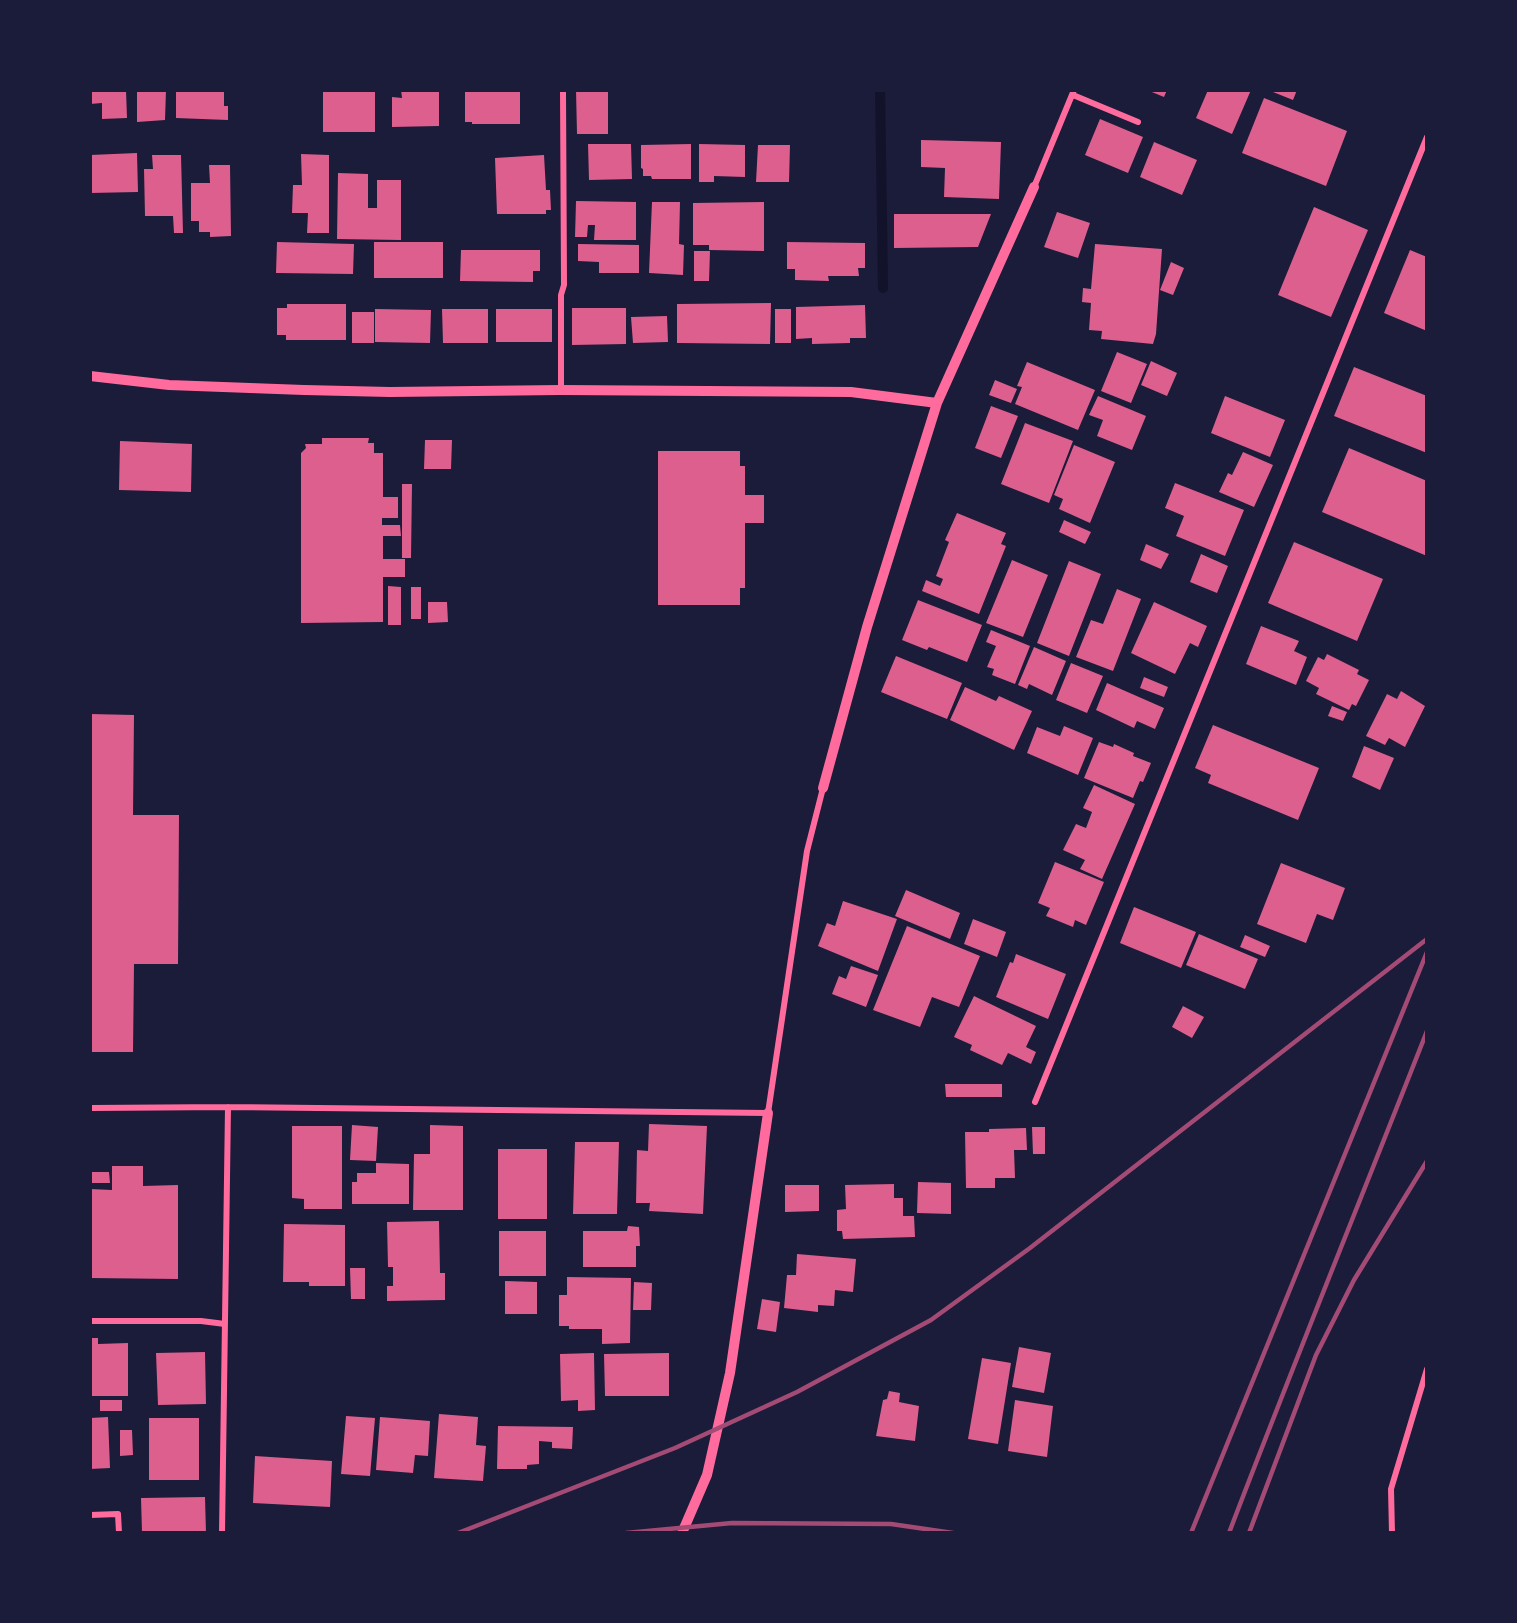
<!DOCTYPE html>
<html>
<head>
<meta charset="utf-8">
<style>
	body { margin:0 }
	#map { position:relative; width:1517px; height:1623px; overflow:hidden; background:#1b1b3a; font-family:Lato,sans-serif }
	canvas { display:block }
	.frame { position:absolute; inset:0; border:92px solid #1b1b3a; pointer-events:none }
</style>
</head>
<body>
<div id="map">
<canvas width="1517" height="1623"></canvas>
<div class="frame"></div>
</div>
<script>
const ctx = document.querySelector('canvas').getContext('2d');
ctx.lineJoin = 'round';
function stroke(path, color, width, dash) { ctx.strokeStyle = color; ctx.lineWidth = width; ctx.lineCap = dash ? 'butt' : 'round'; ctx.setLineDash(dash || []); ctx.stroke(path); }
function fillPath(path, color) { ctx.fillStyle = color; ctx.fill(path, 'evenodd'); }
stroke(new Path2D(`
	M880 90 883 288`), '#12122b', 10);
fillPath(new Path2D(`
	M90 90H126L127 118 102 119V103L90 104Z
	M137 90H166L165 120 137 122Z
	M176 90H224V106H228V120L176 118Z
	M323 90H375V132H323Z
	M401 90H439V126L392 127V97L402 98Z
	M472 90H520V124H472V122H465V91Z
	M576 90H608V134H577Z
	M1147 90H1167L1164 97Z
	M1208 90H1251L1232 134 1196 118Z
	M1268 90H1297L1293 100Z
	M1264 98 1347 131 1326 186 1242 153Z
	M1100 119 1143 137 1128 173 1085 155Z
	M921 140 1001 142 999 199 944 197 945 168 921 167Z
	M1154 142 1197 160 1182 195 1140 177Z
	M588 144H631L632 179 589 180Z
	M691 144V179H652L651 176H643V169L641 168V145Z
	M699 144 745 145V177L714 176V182H699Z
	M758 145H790L789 182H756Z
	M137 153 138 192 90 193V155Z
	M301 154 329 155V233H307L308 213H292L293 185H302Z
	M152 155H181L183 233H174L173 216H145L144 169H153Z
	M544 155 546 190H550L551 210H546V214H497L495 158Z
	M209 165H230L231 236 210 237V232H199V221H191V183H210Z
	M338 173 368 174V208H377V180H401V240L337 239Z
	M576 201 636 202V240H594L595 225H588L587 237H575Z
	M652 202H680L679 244 684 245 683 275 649 273Z
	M764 202V251L709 250V245H693V203Z
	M1314 207 1368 230 1331 317 1278 295Z
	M1057 212 1090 223 1078 258 1044 247Z
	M894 214H991L978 247 894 248Z
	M277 242 354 244 353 274 276 273Z
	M374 242H443V278H374Z
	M787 242 865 243V268H858L859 276H828L829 281 795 280V269H787Z
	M578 244 639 245V273H599V262L578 261Z
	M1095 244 1162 249 1156 334 1153 344 1101 339 1102 331 1089 330 1091 303 1082 302 1083 288 1091 289Z
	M461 250H540V271H533V282L460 281Z
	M1410 250 1427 257V331L1384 313Z
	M694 251H710L709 281H694Z
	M1171 262 1184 268 1173 295 1160 290Z
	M771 303 770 344 677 343V304Z
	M287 304H346V340H286V335H277V308H287Z
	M865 305 866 338H850V343L812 344V338L796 339V307Z
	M572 308H626V344L572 345Z
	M375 309 431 310 430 343 375 342Z
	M442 309H488V343H443Z
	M496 309H552V342H496Z
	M775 309H791V343H775Z
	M352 312H374V343H352Z
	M667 316 668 342 633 343 631 317Z
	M1117 352 1147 364 1131 403 1101 391Z
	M1151 361 1177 373 1167 396 1141 385Z
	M1027 362 1095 390 1078 430 1015 404 1022 387 1017 386Z
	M1354 367 1427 396V453L1334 416Z
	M995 380 1017 389 1011 403 989 395Z
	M1098 396 1146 416 1132 450 1097 436 1103 420 1089 415Z
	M1225 396 1285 420 1270 457 1211 433Z
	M991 406 1018 416 1001 458 975 448Z
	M1025 423 1073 441 1049 503 1001 484Z
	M322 438H369L368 443H374V453H383V497H398V518H382V525H400L401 536H383V559H405V577H383V622L301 623V453L306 448 305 444H322Z
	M425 440H452L451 469H424Z
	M120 441 192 444 191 492 119 490Z
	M1074 445 1115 462 1090 523 1059 509 1063 499 1054 495Z
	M1349 448 1427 481V556L1322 512Z
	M658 451H740V466H745V495H764V523H745V588H740V605H658Z
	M1243 452 1273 465 1254 507 1219 492 1228 473 1232 475Z
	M1175 483 1244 510 1225 556 1176 536 1184 516 1165 508Z
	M402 484H412L411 558H402Z
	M957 513 1006 533 1001 544 1006 546 979 614 922 591 926 580 940 586 943 579 936 576 949 542 945 540Z
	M1064 520 1091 532 1085 544 1059 532Z
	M1294 542 1383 579 1357 641 1268 603Z
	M1146 544 1169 554 1161 569 1140 560Z
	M1201 554 1228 566 1217 593 1190 582Z
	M1012 560 1048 575 1023 637 986 623Z
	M1069 561 1101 574 1069 656 1037 643Z
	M388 586 401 587V625H388Z
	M411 587H421V619H411Z
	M1117 589 1141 599 1113 671 1076 657 1091 620 1103 624Z
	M918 600 982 625 967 662 929 647 927 650 902 640Z
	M428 602H447L448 622 428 623Z
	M1154 602 1207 626 1198 647 1190 643 1175 674 1131 653Z
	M1261 626 1299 641 1294 651 1307 657 1296 685 1246 664Z
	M991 630 1030 646 1015 684 992 675 994 669 987 667 996 646 986 642Z
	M1034 647 1066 661 1052 695 1029 684 1027 689 1018 685Z
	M1327 654 1359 670 1357 674 1369 680 1356 706 1352 704 1349 710 1316 694 1319 688 1306 681 1318 657 1324 660Z
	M896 656 962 683 947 719 881 692Z
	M1071 663 1103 676 1087 713 1056 700Z
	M1144 677 1168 687 1164 697 1140 688Z
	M1107 683 1164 708 1155 729 1137 721 1134 728 1096 710Z
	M965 687 996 701 999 696 1032 711 1014 750 950 720Z
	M1401 691 1425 706 1405 747 1389 738 1385 745 1366 736 1387 694 1397 699Z
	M1332 706 1347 712 1343 721 1328 716Z
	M90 714 134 715 133 815H179L178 964H134L133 1052H90Z
	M1213 725 1319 768 1298 820 1208 783 1211 775 1195 768Z
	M1064 726 1093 738 1078 775 1027 753 1037 727 1060 736Z
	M1099 742 1113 747 1114 744 1134 753 1133 756 1151 763 1143 782 1140 781 1133 798 1084 778Z
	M1364 746 1394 758 1380 790 1352 777Z
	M1094 785 1135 804 1102 879 1080 869 1085 860 1063 850 1076 824 1086 828 1092 812 1083 808Z
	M1055 862 1104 882 1086 925 1075 920 1073 927 1046 916 1050 908 1038 903Z
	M1281 863 1345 888 1333 920 1317 914 1306 943 1257 924Z
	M906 890 960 913 950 939 895 916Z
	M843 901 897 919 878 971 818 946 827 923 835 926Z
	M1134 907 1196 932 1181 968 1120 943Z
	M973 919 1006 932 997 957 964 944Z
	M907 926 980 956 959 1007 932 997 920 1027 873 1010Z
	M1199 934 1258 959 1245 989 1186 965Z
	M1245 935 1270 946 1265 957 1240 947Z
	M1016 954 1066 974 1048 1019 996 997 1010 962 1013 963Z
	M851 966 878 975 866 1007 832 994 839 976 846 979Z
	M974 996 1036 1026 1026 1047 1036 1052 1031 1064 1008 1053 1002 1065 970 1050 972 1045 954 1037Z
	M1183 1006 1204 1017 1192 1038 1172 1027Z
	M945 1084H1002V1097H946Z
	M649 1124 707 1126 703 1214 649 1211 650 1203H636L637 1150 648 1151Z
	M352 1125 378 1127 376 1161 350 1160Z
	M430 1125 463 1126V1210H413L414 1154H430Z
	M292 1126H342V1209H304V1199L292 1198Z
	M1032 1127H1045V1154H1033Z
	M1026 1128 1027 1150H1014L1015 1178H995V1188H966L965 1132H989V1129Z
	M575 1142H619L617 1214H573Z
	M498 1149H547V1219H498Z
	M376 1163 409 1164V1204H352V1182H357V1173H376Z
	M112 1166H143V1186L178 1185V1279L90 1278V1189L112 1190Z
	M90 1172H109L110 1183H90Z
	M918 1182 951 1183V1214L917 1213Z
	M894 1184V1198H903V1216H914L915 1237 843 1239 842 1231H837V1210L846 1209 845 1185Z
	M785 1185H819V1211L785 1212Z
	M439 1221 440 1273H445V1300L387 1301V1286H393V1267H388L387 1222Z
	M284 1224 345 1225V1286H309V1282H283Z
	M628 1226 639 1227 640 1246H636V1267H583V1231H627Z
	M499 1231H546V1276H499Z
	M797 1254 856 1259 853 1292 835 1290 834 1306 818 1305V1312L784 1308 787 1275H796Z
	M350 1268H365V1299H351Z
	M567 1277 631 1278 630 1343 602 1344V1329H569V1326H559V1295H567Z
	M505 1281 537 1282V1314H505Z
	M634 1282 652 1283 651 1310H633Z
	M762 1299 780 1302 776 1332 757 1329Z
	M90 1338H98V1344L128 1343V1396H90Z
	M1019 1347 1051 1353 1044 1393 1012 1387Z
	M205 1352 206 1404 158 1405 156 1353Z
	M594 1353 595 1410 578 1411V1400L561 1401 560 1354Z
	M669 1353V1396H605L604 1354Z
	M982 1358 1011 1363 998 1444 968 1439Z
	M889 1391 900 1393 899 1402 919 1406 915 1441 876 1436 883 1400 887 1399Z
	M100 1400H122V1411H100Z
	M1015 1400 1053 1406 1047 1457 1008 1451Z
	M439 1414 478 1417 476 1445 486 1446 483 1481 434 1478Z
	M346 1416 375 1418 370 1476 341 1474Z
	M108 1417 110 1468 90 1469V1418Z
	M380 1417 430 1421 428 1456 415 1455 413 1473 376 1470Z
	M149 1418H199V1480H149Z
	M498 1426 573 1427 572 1449 552 1448V1442L539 1441V1464L527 1465V1469H497Z
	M120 1430H132L133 1455 120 1456Z
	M255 1456 332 1461 330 1507 253 1503Z
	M205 1497 206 1533H142L141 1498Z`), '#dd5f8e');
stroke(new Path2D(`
	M1073 95 1138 122
	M1034 187 1074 90
	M561 390V295L564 285 563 90
	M1035 1102 1427 137
	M90 1108 228 1107 768 1113 807 851 823 788
	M90 1321H201L225 1324
	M90 1515 118 1514 119 1533
	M222 1533 228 1107
	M1392 1533 1391 1489 1427 1369`), '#ff6b9d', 6);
stroke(new Path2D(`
	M90 376 169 385 304 390 390 392 561 390 851 392 937 403
	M823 788 867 627 937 403 1034 187
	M682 1533 707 1475 730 1373 768 1113`), '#ff6b9d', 10);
stroke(new Path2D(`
	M458 1533 675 1448 797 1392 931 1320 1030 1248 1427 939
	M626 1533 732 1523 891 1524 953 1533
	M1191 1533 1427 952
	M1229 1533C1293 1365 1361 1199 1427 1031
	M1249 1533 1316 1355 1354 1280 1427 1161`), '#a44b75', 4.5);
</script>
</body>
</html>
